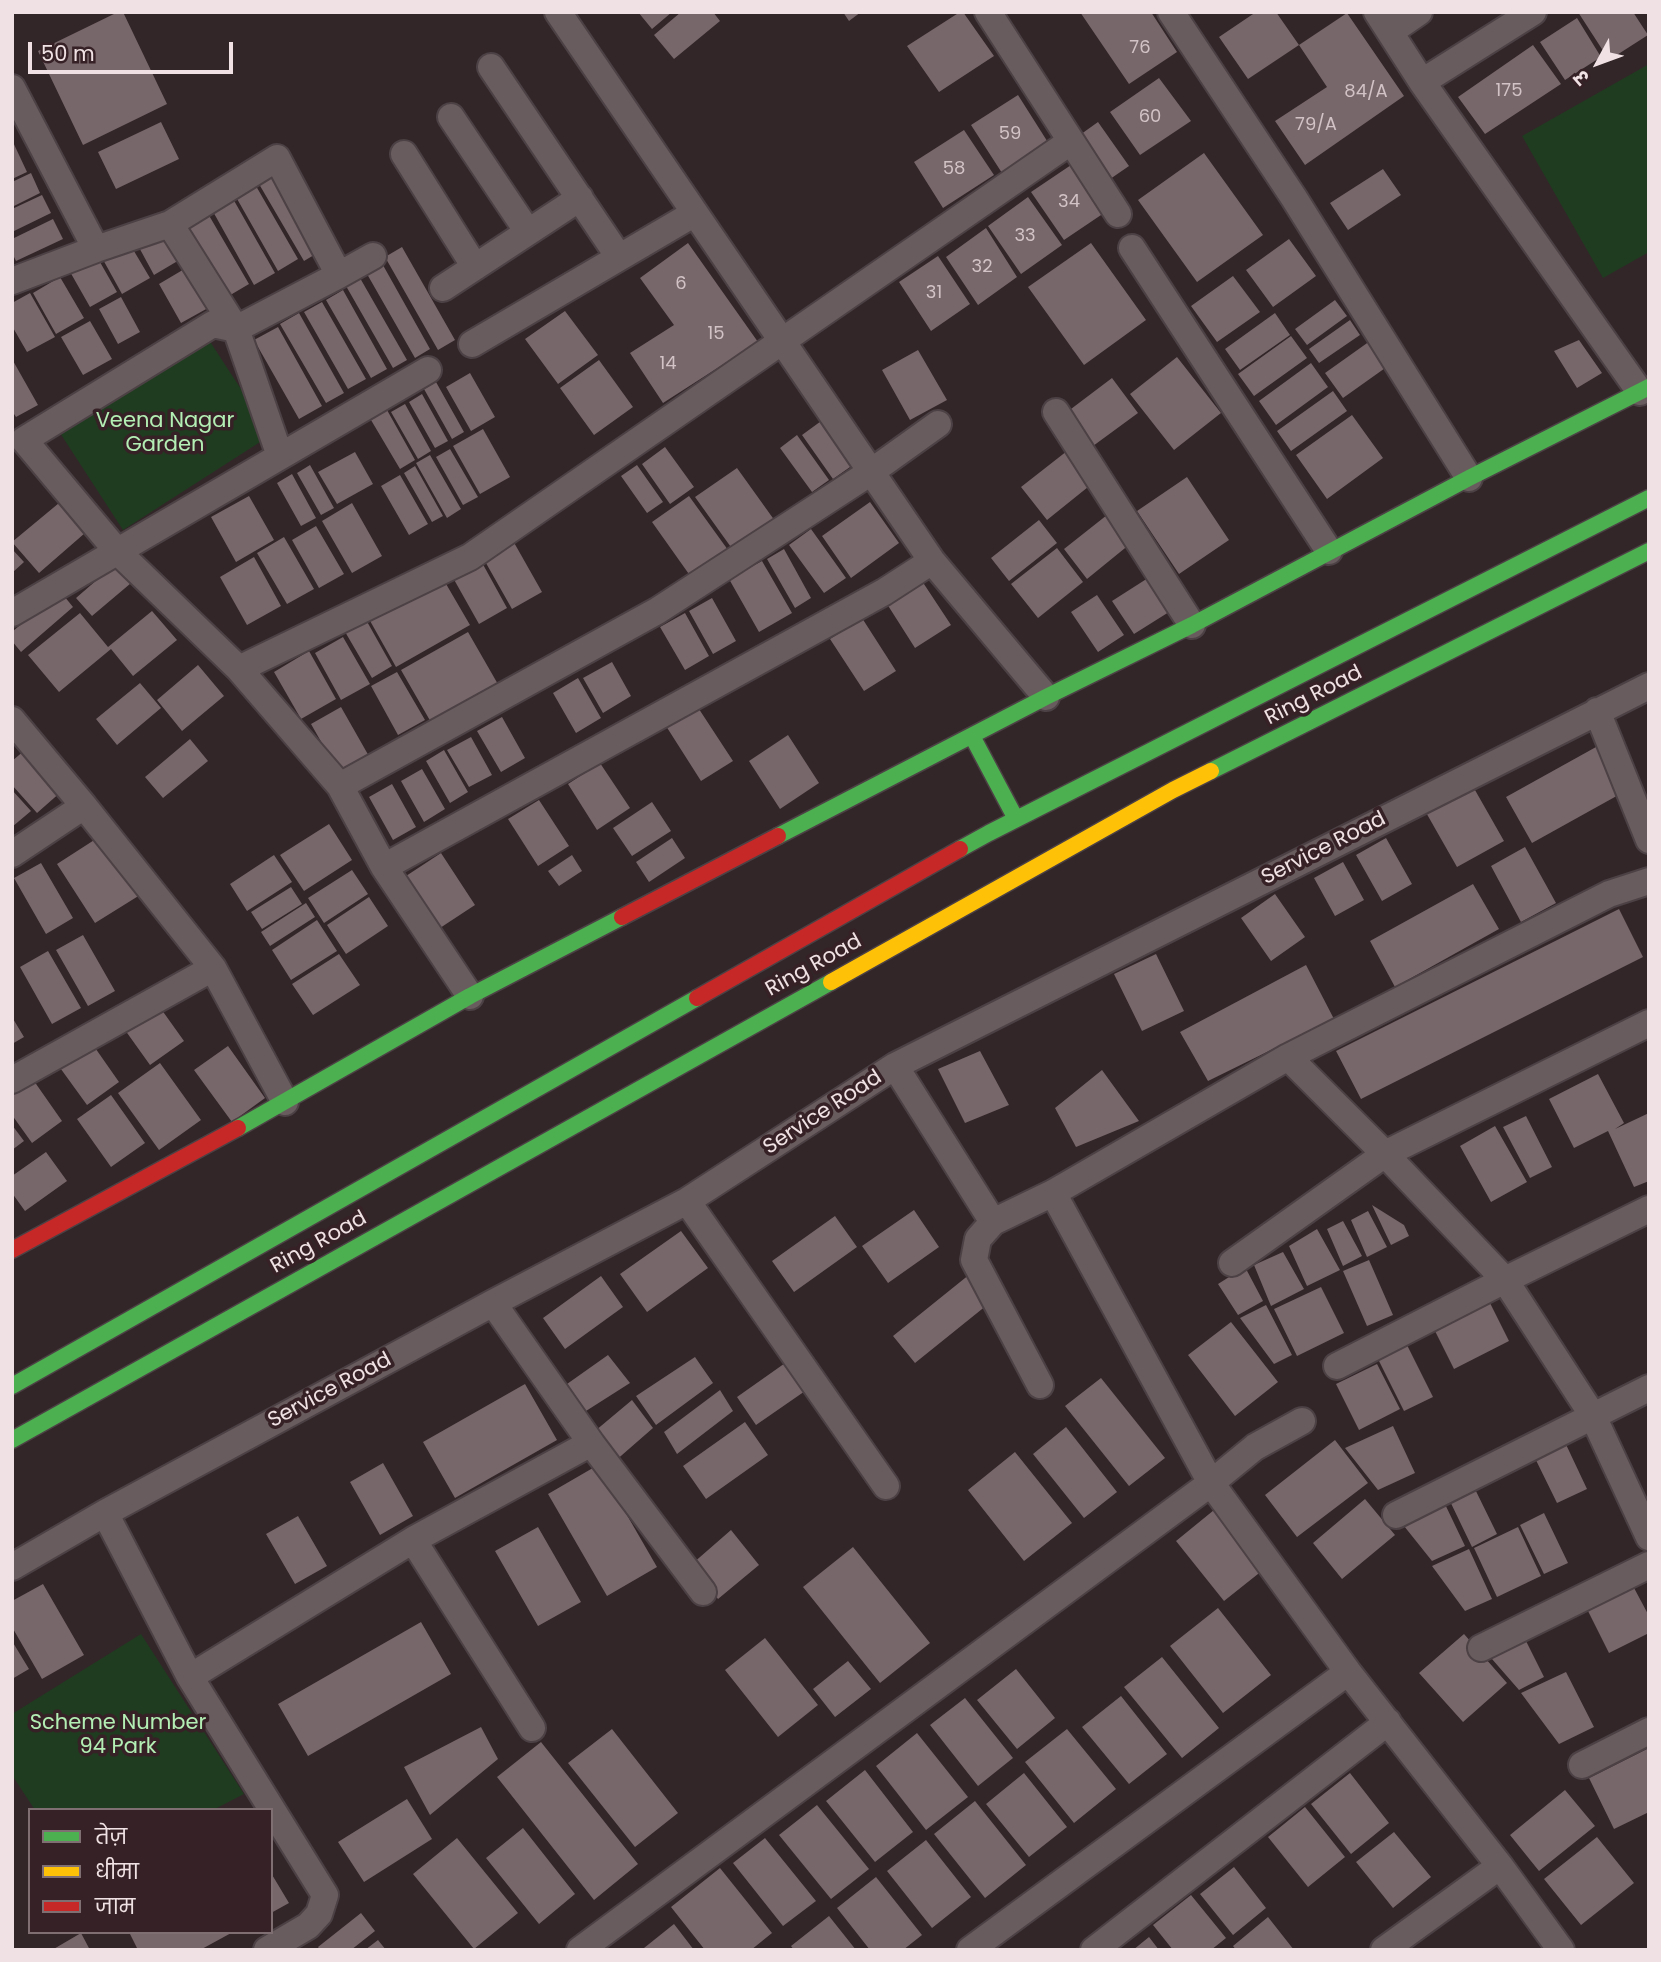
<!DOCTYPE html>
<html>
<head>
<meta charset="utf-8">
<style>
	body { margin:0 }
	#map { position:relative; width:1661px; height:1962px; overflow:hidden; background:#322629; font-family:Poppins,"Noto Sans Devanagari",sans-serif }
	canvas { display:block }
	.frame { position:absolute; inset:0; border:14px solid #f0e2e4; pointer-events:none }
	.legend { position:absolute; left:28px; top:1808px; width:245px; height:126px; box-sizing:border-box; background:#362226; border:2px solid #806f72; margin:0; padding:9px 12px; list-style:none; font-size:21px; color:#f0e2e4 }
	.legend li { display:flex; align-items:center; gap:14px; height:35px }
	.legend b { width:35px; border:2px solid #806f72 }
	.north { position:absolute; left:1563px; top:28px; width:70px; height:70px; -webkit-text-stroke:5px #362226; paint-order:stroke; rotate:229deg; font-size:19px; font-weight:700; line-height:28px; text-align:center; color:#f0e2e4 }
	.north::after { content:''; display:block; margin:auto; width:24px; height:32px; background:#f0e2e4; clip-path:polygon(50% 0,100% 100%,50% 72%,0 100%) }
	.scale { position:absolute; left:28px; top:42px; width:205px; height:32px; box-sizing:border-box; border:4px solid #f0e2e4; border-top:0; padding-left:9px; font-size:21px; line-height:24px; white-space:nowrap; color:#f0e2e4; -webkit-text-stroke:5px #362226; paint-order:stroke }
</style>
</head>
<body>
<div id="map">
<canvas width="1661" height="1962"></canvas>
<div class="frame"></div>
<ul class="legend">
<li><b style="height:9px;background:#4caf50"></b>तेज़</li>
<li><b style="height:9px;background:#ffc107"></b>धीमा</li>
<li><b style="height:9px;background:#c62828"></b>जाम</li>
</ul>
<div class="north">उ</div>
<div class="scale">50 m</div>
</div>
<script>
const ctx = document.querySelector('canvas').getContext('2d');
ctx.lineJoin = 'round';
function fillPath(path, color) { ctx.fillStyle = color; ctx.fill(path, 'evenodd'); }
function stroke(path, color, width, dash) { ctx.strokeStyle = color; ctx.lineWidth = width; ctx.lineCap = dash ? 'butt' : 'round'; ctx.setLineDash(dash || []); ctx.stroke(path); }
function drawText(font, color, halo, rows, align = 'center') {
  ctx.font = font + ' Poppins,sans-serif'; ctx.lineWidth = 7; ctx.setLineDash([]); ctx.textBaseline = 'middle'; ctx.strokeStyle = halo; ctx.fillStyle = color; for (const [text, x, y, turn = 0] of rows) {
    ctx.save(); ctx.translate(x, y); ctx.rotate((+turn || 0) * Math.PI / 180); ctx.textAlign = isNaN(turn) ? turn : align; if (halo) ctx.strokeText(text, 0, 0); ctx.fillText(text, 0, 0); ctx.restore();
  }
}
fillPath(new Path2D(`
	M1649 64V252L1603 278 1522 136Z
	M207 337 271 435 123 530 60 433Z
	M141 1634 244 1794 213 1810H35L12 1775V1714Z`), '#203c20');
fillPath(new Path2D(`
	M118 12H123L167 104 83 145 38 51Z
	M638 12H672L652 29Z
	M681 12H713L720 21 674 59 654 35Z
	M843 12H861L849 21Z
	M960 12H963L994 56 939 92 907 46Z
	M1080 12H1151L1177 52 1129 84Z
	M1256 12H1276L1299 45 1248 79 1219 37Z
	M1578 12H1633L1648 35 1609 60Z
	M1347 13 1404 96 1305 165 1275 121 1327 87 1299 45Z
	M1577 18 1601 57 1565 80 1540 42Z
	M1533 45 1561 84 1485 134 1458 97Z
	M1159 78 1191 121 1140 155 1110 112Z
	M1018 95 1049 144 1002 173 971 125Z
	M161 122 179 159 116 189 98 152Z
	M1098 122 1129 166 1100 186 1070 142Z
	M964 130 994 175 943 208 914 162Z
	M12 140 27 172 12 179Z
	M1204 153 1263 235 1197 282 1138 200Z
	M1074 163 1107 211 1064 240 1031 192Z
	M1383 169 1401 195 1348 230 1330 203Z
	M31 173 40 193 12 207V182Z
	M276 175 319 252 304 261 259 184Z
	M256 186 298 259 278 271 236 197Z
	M42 195 51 213 12 232V209Z
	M232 197 275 273 254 285 211 208Z
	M1028 197 1062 245 1021 274 988 226Z
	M207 212 249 284 227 297 186 223Z
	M53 219 63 239 16 261 12 253V239Z
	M161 224 181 259 154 275 135 240Z
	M986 228 1017 277 978 305 946 257Z
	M1289 239 1316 276 1273 307 1246 270Z
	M128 241 150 278 122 294 101 256Z
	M688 243 758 342 663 403 630 353 674 325 640 278Z
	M1091 243 1146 320 1084 365 1028 287Z
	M402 247 455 340 438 350 385 257Z
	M96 255 117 292 90 307 69 270Z
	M938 256 970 304 931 331 899 282Z
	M379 258 430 349 415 358 363 267Z
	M186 268 208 308 181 323 159 284Z
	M1233 276 1260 312 1217 342 1191 306Z
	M60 277 84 318 56 334 33 293Z
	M360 278 407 360 393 368 346 286Z
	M343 290 387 369 371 378 326 300Z
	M30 293 55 337 27 352 12 326V303Z
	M121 297 140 332 118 344 99 309Z
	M1335 300 1347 316 1307 345 1295 329Z
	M322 302 366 379 348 389 304 312Z
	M565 311 598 355 558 384 525 339Z
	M299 313 344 393 326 403 280 324Z
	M1275 313 1290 335 1240 370 1225 349Z
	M1350 320 1360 335 1319 363 1309 349Z
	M90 321 112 359 83 375 61 337Z
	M278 327 322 406 299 419 254 340Z
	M1291 336 1307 358 1254 396 1238 374Z
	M1579 340 1602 373 1577 388 1554 351Z
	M1370 341 1388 366 1343 398 1325 373Z
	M918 350 947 400 910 420 882 370Z
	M1177 357 1221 413 1174 450 1130 394Z
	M12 359 38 405 16 417 12 411Z
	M599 360 633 407 594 435 560 388Z
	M1311 363 1328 387 1276 425 1259 401Z
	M470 373 495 417 471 431 446 387Z
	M1112 378 1138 413 1093 446 1067 412Z
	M436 382 464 432 452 439 424 389Z
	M1333 391 1347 411 1291 451 1277 431Z
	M422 394 448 441 435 448 409 402Z
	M405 404 431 451 418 459 391 412Z
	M387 410 415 460 400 469 371 420Z
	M1352 415 1383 458 1327 499 1296 455Z
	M828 416 860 460 833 479 802 435Z
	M483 429 510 477 480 494 453 446Z
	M797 435 829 480 812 492 780 448Z
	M665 447 694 487 670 504 642 464Z
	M450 449 478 497 463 505 436 457Z
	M1067 451 1093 483 1047 520 1021 487Z
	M355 452 373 484 337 504 318 472Z
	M430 455 461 509 447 518 416 463Z
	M310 465 334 508 321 515 297 473Z
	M637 465 663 502 647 513 621 476Z
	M415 466 443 516 432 522 404 473Z
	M737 468 775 521 733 550 695 497Z
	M292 474 316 518 301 526 277 483Z
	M400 475 428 524 409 535 381 486Z
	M1187 477 1229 540 1179 574 1137 511Z
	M249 496 274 540 236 562 211 517Z
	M689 496 728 550 691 577 652 522Z
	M870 502 899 543 851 578 822 536Z
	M59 503 85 533 39 573 12 542Z
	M352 503 382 556 352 573 322 521Z
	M1107 515 1130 544 1087 579 1064 549Z
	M1039 520 1057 543 1009 581 991 558Z
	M316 526 344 574 319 588 292 540Z
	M811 529 846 578 824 593 789 545Z
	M284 537 314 589 287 604 257 553Z
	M512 539 542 592 512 609 482 556Z
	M1057 548 1083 582 1038 618 1011 584Z
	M12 549 24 562 12 573Z
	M784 549 811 598 795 608 767 559Z
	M254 557 281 606 247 625 220 577Z
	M121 559 137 578 92 616 76 598Z
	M480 559 507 608 479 624 452 576Z
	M762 561 792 613 759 632 729 579Z
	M442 577 470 625 396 667 369 619Z
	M1148 578 1169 612 1134 634 1112 601Z
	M922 581 951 625 915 648 887 604Z
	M60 591 73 607 21 652 12 641V632Z
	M1097 595 1124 635 1098 652 1071 612Z
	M712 598 736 641 713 654 689 611Z
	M152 611 177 640 133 676 111 649 59 692 28 655 80 613 108 647Z
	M685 613 709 656 685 670 660 627Z
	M365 618 392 666 372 678 344 630Z
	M862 618 896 671 864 691 830 639Z
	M468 632 499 686 432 724 401 670Z
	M343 637 370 684 341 700 315 653Z
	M309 651 336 699 301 719 274 672Z
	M612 662 631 696 603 713 583 678Z
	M198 665 224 696 182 731 157 700Z
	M397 672 425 720 398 735 371 686Z
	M578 678 601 718 576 733 553 693Z
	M140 683 161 708 117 745 96 719Z
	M697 706 733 761 701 781 666 726Z
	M341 707 370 758 340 775 311 724Z
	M502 717 525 758 501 772 477 731Z
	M788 735 819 783 780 809 749 761Z
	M471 737 492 775 469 787 447 750Z
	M190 739 208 761 163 798 145 777Z
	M1596 747 1622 793 1532 843 1506 797Z
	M25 750 62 791 37 813 12 785V761Z
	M444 750 468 792 450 803 426 761Z
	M600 763 630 808 597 830 568 784Z
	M422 769 445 809 424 822 401 781Z
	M1471 783 1504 841 1457 867 1424 809Z
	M392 784 416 827 393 840 369 797Z
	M12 790 31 811 12 827Z
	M539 800 569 846 538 866 508 819Z
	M652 802 671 831 632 856 613 828Z
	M329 824 352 860 304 891 280 855Z
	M102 835 140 895 95 923 57 864Z
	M672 838 685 858 649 882 636 862Z
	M1386 838 1412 884 1382 901 1356 855Z
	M1525 847 1556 903 1521 922 1491 866Z
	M441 853 475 905 440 928 406 876Z
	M274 855 292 882 247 911 230 884Z
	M572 855 582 871 559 886 548 871Z
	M1343 862 1364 900 1335 916 1314 878Z
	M41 863 73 918 46 934 14 878Z
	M352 870 368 894 324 923 308 898Z
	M1473 884 1499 929 1395 987 1370 941Z
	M291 887 302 904 262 929 251 912Z
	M1275 894 1305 937 1271 961 1241 918Z
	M369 897 388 926 346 954 327 925Z
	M306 903 315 917 270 946 261 932Z
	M1619 909 1643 957 1361 1099 1336 1051Z
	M317 920 337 951 291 980 272 950Z
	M83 935 115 991 88 1006 56 950Z
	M48 951 81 1008 52 1024 20 967Z
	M339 954 360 985 313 1015 292 984Z
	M1156 954 1184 1011 1142 1031 1114 974Z
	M1306 965 1334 1019 1208 1081 1180 1032Z
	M159 1006 184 1041 150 1065 125 1030Z
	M12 1017 24 1037 12 1044Z
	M91 1042 119 1082 87 1105 58 1065Z
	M228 1046 265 1098 232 1122 194 1070Z
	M980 1051 1009 1105 965 1123 938 1069Z
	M160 1063 201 1120 159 1150 118 1093Z
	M1102 1070 1139 1121 1076 1147 1055 1108Z
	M1598 1074 1624 1123 1615 1129 1649 1113V1181L1634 1187 1608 1131 1574 1148 1549 1099Z
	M34 1081 62 1121 32 1143 12 1115V1096Z
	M111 1095 145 1143 111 1167 77 1119Z
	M1526 1116 1552 1167 1530 1178 1503 1127Z
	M12 1125 24 1141 12 1150Z
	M1495 1126 1527 1182 1491 1202 1460 1146Z
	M46 1152 67 1181 25 1211 12 1193V1176Z
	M1372 1205 1404 1225 1409 1236 1391 1245Z
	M914 1210 939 1247 888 1283 862 1246Z
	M1368 1211 1387 1247 1367 1257 1351 1220Z
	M835 1216 857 1247 794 1292 772 1261Z
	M1343 1221 1362 1256 1343 1266 1327 1229Z
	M1317 1229 1340 1270 1307 1286 1289 1246Z
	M681 1231 708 1268 647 1312 620 1274Z
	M1283 1252 1304 1289 1271 1306 1254 1265Z
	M1369 1260 1393 1315 1367 1326 1343 1271Z
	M1245 1267 1263 1301 1238 1315 1218 1284Z
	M970 1274 992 1301 915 1363 893 1336Z
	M601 1276 623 1307 565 1349 543 1318Z
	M1321 1287 1344 1333 1297 1356 1274 1309Z
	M1489 1301 1509 1341 1454 1369 1434 1329Z
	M1266 1305 1292 1355 1274 1364 1240 1318Z
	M1231 1322 1278 1382 1235 1416 1188 1355Z
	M1407 1345 1433 1397 1404 1411 1378 1359Z
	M608 1355 630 1383 586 1411 567 1384Z
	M695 1357 713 1383 656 1425 636 1396Z
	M788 1361 808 1389 756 1425 737 1397Z
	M1377 1364 1400 1409 1359 1430 1336 1384Z
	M1101 1378 1165 1458 1129 1486 1065 1406Z
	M525 1384 557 1440 455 1498 423 1442Z
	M720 1390 733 1411 677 1454 664 1432Z
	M632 1400 653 1428 614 1462 595 1431Z
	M745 1422 768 1455 706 1499 683 1466Z
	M1393 1426 1415 1473 1378 1490 1345 1448Z
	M1066 1427 1117 1492 1084 1518 1033 1454Z
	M1562 1436 1587 1489 1557 1503 1531 1450Z
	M1335 1440 1368 1483 1297 1537 1265 1495Z
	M1015 1452 1072 1523 1024 1561 968 1490Z
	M383 1463 413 1516 380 1535 350 1482Z
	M598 1465 657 1567 607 1596 548 1494Z
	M1472 1483 1497 1534 1472 1547 1447 1495Z
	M1365 1499 1395 1535 1342 1579 1313 1543Z
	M1443 1500 1465 1546 1432 1561 1400 1521Z
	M1214 1510 1263 1570 1224 1601 1176 1541Z
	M1544 1513 1568 1563 1544 1574 1520 1525Z
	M298 1516 327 1566 295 1584 266 1534Z
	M538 1527 581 1602 538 1626 495 1551Z
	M1518 1527 1541 1576 1497 1597 1474 1548Z
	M731 1530 759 1565 718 1599 692 1564Z
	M853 1547 930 1643 880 1683 803 1587Z
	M1469 1549 1492 1599 1465 1611 1432 1566Z
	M43 1584 84 1655 42 1679 12 1627V1601Z
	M1633 1586 1649 1616V1633L1609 1653 1587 1609Z
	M1218 1608 1271 1675 1223 1713 1170 1646Z
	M421 1622 451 1674 308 1756 278 1704Z
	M1522 1633 1544 1677 1519 1690 1485 1651Z
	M1464 1634 1507 1683 1463 1722 1419 1673Z
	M765 1638 818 1705 778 1737 725 1670Z
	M12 1641 29 1669 12 1679Z
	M1162 1657 1219 1728 1182 1758 1124 1687Z
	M848 1661 871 1689 835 1717 813 1689Z
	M1016 1669 1055 1718 1017 1749 977 1700Z
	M1566 1672 1594 1727 1559 1744 1521 1693Z
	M1121 1696 1167 1754 1129 1784 1082 1727Z
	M965 1698 1013 1758 978 1786 930 1725Z
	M481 1727 498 1759 430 1815 404 1767Z
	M612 1729 678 1813 635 1847 568 1763Z
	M1067 1729 1116 1789 1074 1823 1025 1762Z
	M917 1733 968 1797 926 1830 876 1766Z
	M541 1742 638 1864 594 1900 497 1777Z
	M1649 1748V1812L1614 1829 1589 1778Z
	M865 1770 913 1832 875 1862 826 1801Z
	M1024 1773 1067 1827 1029 1857 986 1804Z
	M1350 1773 1389 1823 1351 1854 1311 1804Z
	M1565 1790 1595 1826 1539 1871 1510 1835Z
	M407 1799 432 1839 364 1882 338 1842Z
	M975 1801 1026 1865 985 1898 934 1834Z
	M817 1805 869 1869 831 1899 779 1835Z
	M1305 1807 1345 1857 1308 1887 1268 1837Z
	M523 1828 575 1894 539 1924 486 1858Z
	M1394 1832 1431 1877 1393 1908 1356 1862Z
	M1597 1837 1634 1883 1581 1925 1544 1879Z
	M457 1838 518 1913 474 1949 413 1874Z
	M765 1838 816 1901 783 1926 733 1863Z
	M926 1840 971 1897 932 1928 887 1871Z
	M1234 1867 1266 1908 1233 1935 1200 1894Z
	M720 1868 772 1933 751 1950H705L671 1907Z
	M271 1873 289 1903 271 1913Z
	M876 1877 922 1935 903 1950H870L837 1908Z
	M1191 1895 1226 1938 1211 1950H1173L1153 1925Z
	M361 1913 375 1931 351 1950H320L318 1947Z
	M829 1916 856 1950H794L791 1946Z
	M1268 1917 1294 1950H1236L1233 1946Z
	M674 1924 694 1950H645L644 1948Z
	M129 1932H233L200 1950H138Z
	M81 1933 90 1950H52Z
	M1149 1937 1159 1950H1133Z
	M378 1940 386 1950H365Z`), '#77666a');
const street = new Path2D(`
	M558 12 932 561 1046 697
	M988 12 1118 214
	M1171 12 1294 198 1469 478
	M1377 12 1422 82 1640 392
	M1390 32 1419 12
	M491 67 619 257
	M1422 82 1533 12
	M12 88 96 249 12 281
	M451 117 528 232
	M404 154 475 267
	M1132 248 1329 551
	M96 249 170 224
	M339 275 373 256
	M443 288 580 198
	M472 344 695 213
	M1056 412 1192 625
	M280 456 236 329 170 224 277 158 339 275 236 329 213 324 24 440 117 551 239 669 340 786 384 867 470 996
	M12 613 428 370
	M239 669 470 557 1070 142
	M1597 711 1649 840
	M12 720 84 806 213 968 285 1102
	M340 786 657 611 871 472 938 424
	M12 854 84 806
	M384 867 884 592 932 561
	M1288 1057 1609 894 1649 881
	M895 1066 993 1222 1053 1193 1288 1057 1385 1154 1505 1280 1649 1209
	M12 1080 213 968
	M1053 1193 1211 1483 1348 1672 1500 1866 1561 1950
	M687 1201 886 1486
	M993 1222 978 1239 974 1260 1040 1385
	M1232 1263 1385 1154 1649 1023
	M1337 1366 1505 1280 1593 1416 1649 1537
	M591 1443 703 1592
	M105 1513 190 1677 325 1895 319 1914 308 1926 267 1950
	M1396 1515 1649 1388
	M413 1540 532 1728
	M12 1567 105 1513 493 1303 687 1201 895 1066 1649 686
	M1481 1648 1649 1565
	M190 1677 413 1540 591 1443 493 1303
	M1582 1765 1649 1731
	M580 1950 1211 1483 1255 1447 1302 1421
	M970 1950 1348 1672
	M1094 1950 1388 1722
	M1384 1950 1500 1866`);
const fast = new Path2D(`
	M972 736 1016 819
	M1211 771 1649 551
	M778 836 1046 697 1192 625 1469 478 1649 387
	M960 849 989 833 1649 498
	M238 1128 470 996 622 917
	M12 1386 697 998
	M12 1440 831 982`);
const slow = new Path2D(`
	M831 982 1173 790 1211 771`);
const jam = new Path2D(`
	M622 917 778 836
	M697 998 960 849
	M12 1250 238 1128`);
stroke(street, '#4c4144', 30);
stroke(fast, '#4c4144', 19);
stroke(slow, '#4c4144', 19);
stroke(jam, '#4c4144', 19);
stroke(street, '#695c5e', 26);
stroke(fast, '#4caf50', 16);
stroke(slow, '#ffc107', 16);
stroke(jam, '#c62828', 16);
drawText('18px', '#d2c3c6', null, [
	["76",1140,48],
	["175",1509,91],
	["84/A",1366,92],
	["60",1150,117],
	["79/A",1316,125],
	["59",1010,134],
	["58",954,169],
	["34",1069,202],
	["33",1025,236],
	["32",982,267],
	["6",681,284],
	["31",934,293],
	["15",716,334],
	["14",668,364]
]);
drawText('21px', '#b3efb4', '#362226', [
	["Veena Nagar",165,422],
	["Garden",165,446],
	["Scheme Number",118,1724],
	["94 Park",118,1748]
]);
drawText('21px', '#f0e2e4', '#362226', [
	["Ring Road",1314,696,-27],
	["Service Road",1324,849,-27],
	["Ring Road",814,966,-29],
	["Service Road",823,1113,-33],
	["Ring Road",319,1243,-29],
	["Service Road",330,1391,-28]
]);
</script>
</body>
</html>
